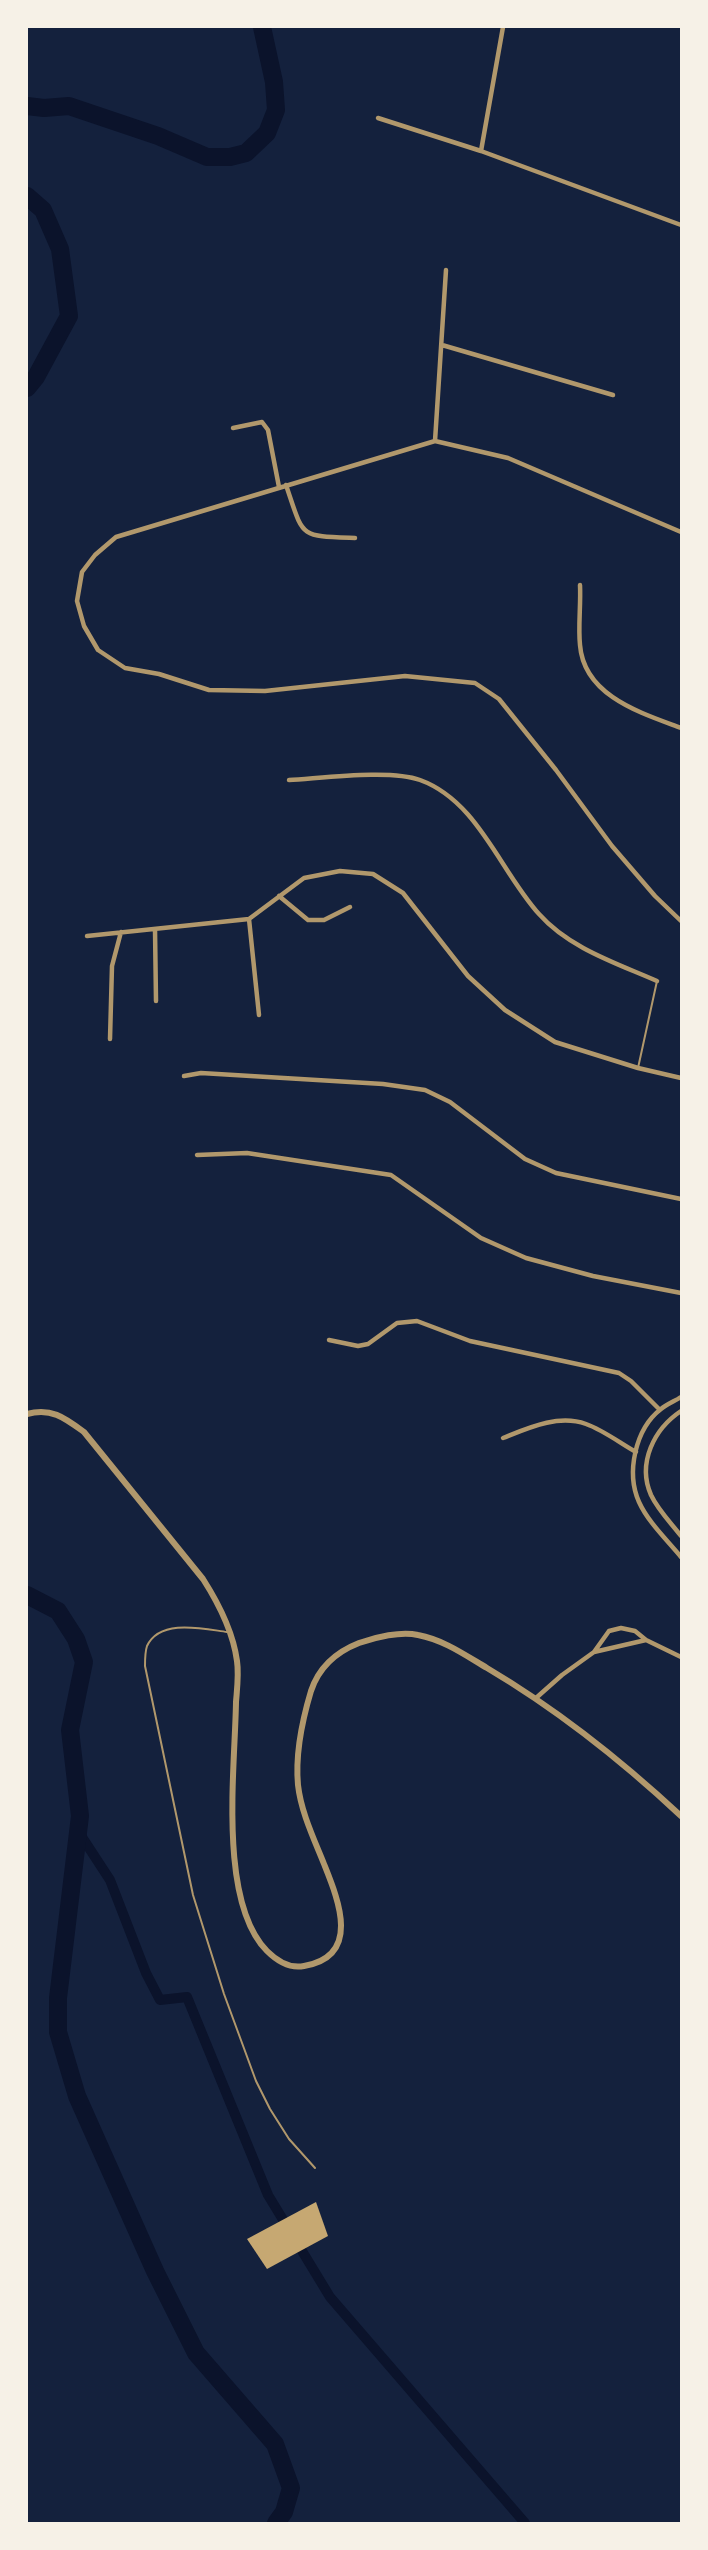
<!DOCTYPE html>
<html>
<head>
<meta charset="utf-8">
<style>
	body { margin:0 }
	#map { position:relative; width:708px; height:2550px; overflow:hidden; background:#14213d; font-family:Lato,sans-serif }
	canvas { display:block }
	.frame { position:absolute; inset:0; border:28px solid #f6f1e7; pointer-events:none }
</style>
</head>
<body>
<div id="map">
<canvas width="708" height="2550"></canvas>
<div class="frame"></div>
</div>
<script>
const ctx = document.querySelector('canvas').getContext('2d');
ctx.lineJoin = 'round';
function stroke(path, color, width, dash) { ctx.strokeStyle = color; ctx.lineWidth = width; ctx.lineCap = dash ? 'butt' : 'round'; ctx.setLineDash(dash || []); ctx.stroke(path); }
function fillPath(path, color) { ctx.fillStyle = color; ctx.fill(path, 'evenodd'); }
stroke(new Path2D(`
	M78 1831 110 1880 146 1973 160 2000 187 1997 268 2195 330 2297 525 2523`), '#0b132b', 10);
stroke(new Path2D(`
	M27 106 44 108 69 106 158 136 207 157H230L246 153 267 133 276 110 274 82 262 27
	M27 196 43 210 60 249 69 316 36 377 27 388
	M27 1595 58 1611 76 1639 84 1662 70 1730 80 1816 58 1998V2032L77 2096 155 2271 196 2353 275 2444 291 2488 284 2512 276 2523`), '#0b132b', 18);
fillPath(new Path2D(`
	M316 2202 328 2236 267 2269 247 2239Z`), '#c6a872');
stroke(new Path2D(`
	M638 1068 657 981
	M227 1632C204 1629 160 1618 147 1646 145 1652 145 1660 145 1666L193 1895 224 1994 256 2081 270 2109 289 2139 315 2168`), '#b1986c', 2);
stroke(new Path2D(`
	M378 118 481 151 681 225
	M481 151 503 27
	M442 345 613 395
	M233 428 262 422 268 430 279 487
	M435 441 446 270
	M286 485C304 538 298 536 355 538
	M681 532 508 458 435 441 116 537 95 555 82 572 77 601 84 626 98 650 125 668 159 674 209 690 265 691 405 676 475 683 499 699 556 770 612 846 655 896 681 921
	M580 585C581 605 578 626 580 645 584 696 641 713 681 728
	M289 780C323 778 391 769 420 780 478 801 500 871 539 914 569 948 616 963 657 981
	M279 896 308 920H324L350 907
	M249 919 259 1015
	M155 929 156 1001
	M87 936 249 919 304 878 340 871 373 874 403 893 468 976 505 1010 555 1042 638 1068 681 1078
	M110 1039 112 966 121 932
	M184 1076 201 1073 383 1084 425 1090 450 1102 525 1159 556 1173 681 1199
	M197 1155 247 1153 391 1175 481 1238 526 1258 593 1276 681 1293
	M329 1340 358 1346 368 1344 397 1323 417 1321 470 1341 619 1373 631 1381 660 1410
	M681 1397C675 1401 667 1404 661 1409 635 1429 626 1473 639 1502 648 1522 667 1540 681 1557
	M681 1411C654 1429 637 1463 651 1495 658 1510 671 1523 681 1536
	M503 1438C528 1428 558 1414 586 1424 603 1430 620 1443 636 1452
	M594 1652 646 1640
	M536 1698 562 1675 594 1652 609 1631 621 1628 635 1631 646 1640 681 1657`), '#b1986c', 4.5);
stroke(new Path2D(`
	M27 1414C51 1407 65 1418 84 1432L203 1579C219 1604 233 1631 237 1661 239 1674 237 1689 236 1702 235 1769 218 1901 267 1951 277 1961 289 1969 304 1966 362 1956 338 1899 324 1864 314 1839 301 1812 298 1785 295 1753 302 1721 311 1691 319 1667 336 1652 359 1643 376 1637 401 1631 418 1635 444 1640 465 1655 487 1668 558 1710 621 1760 681 1816`), '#b1986c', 6);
</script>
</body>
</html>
